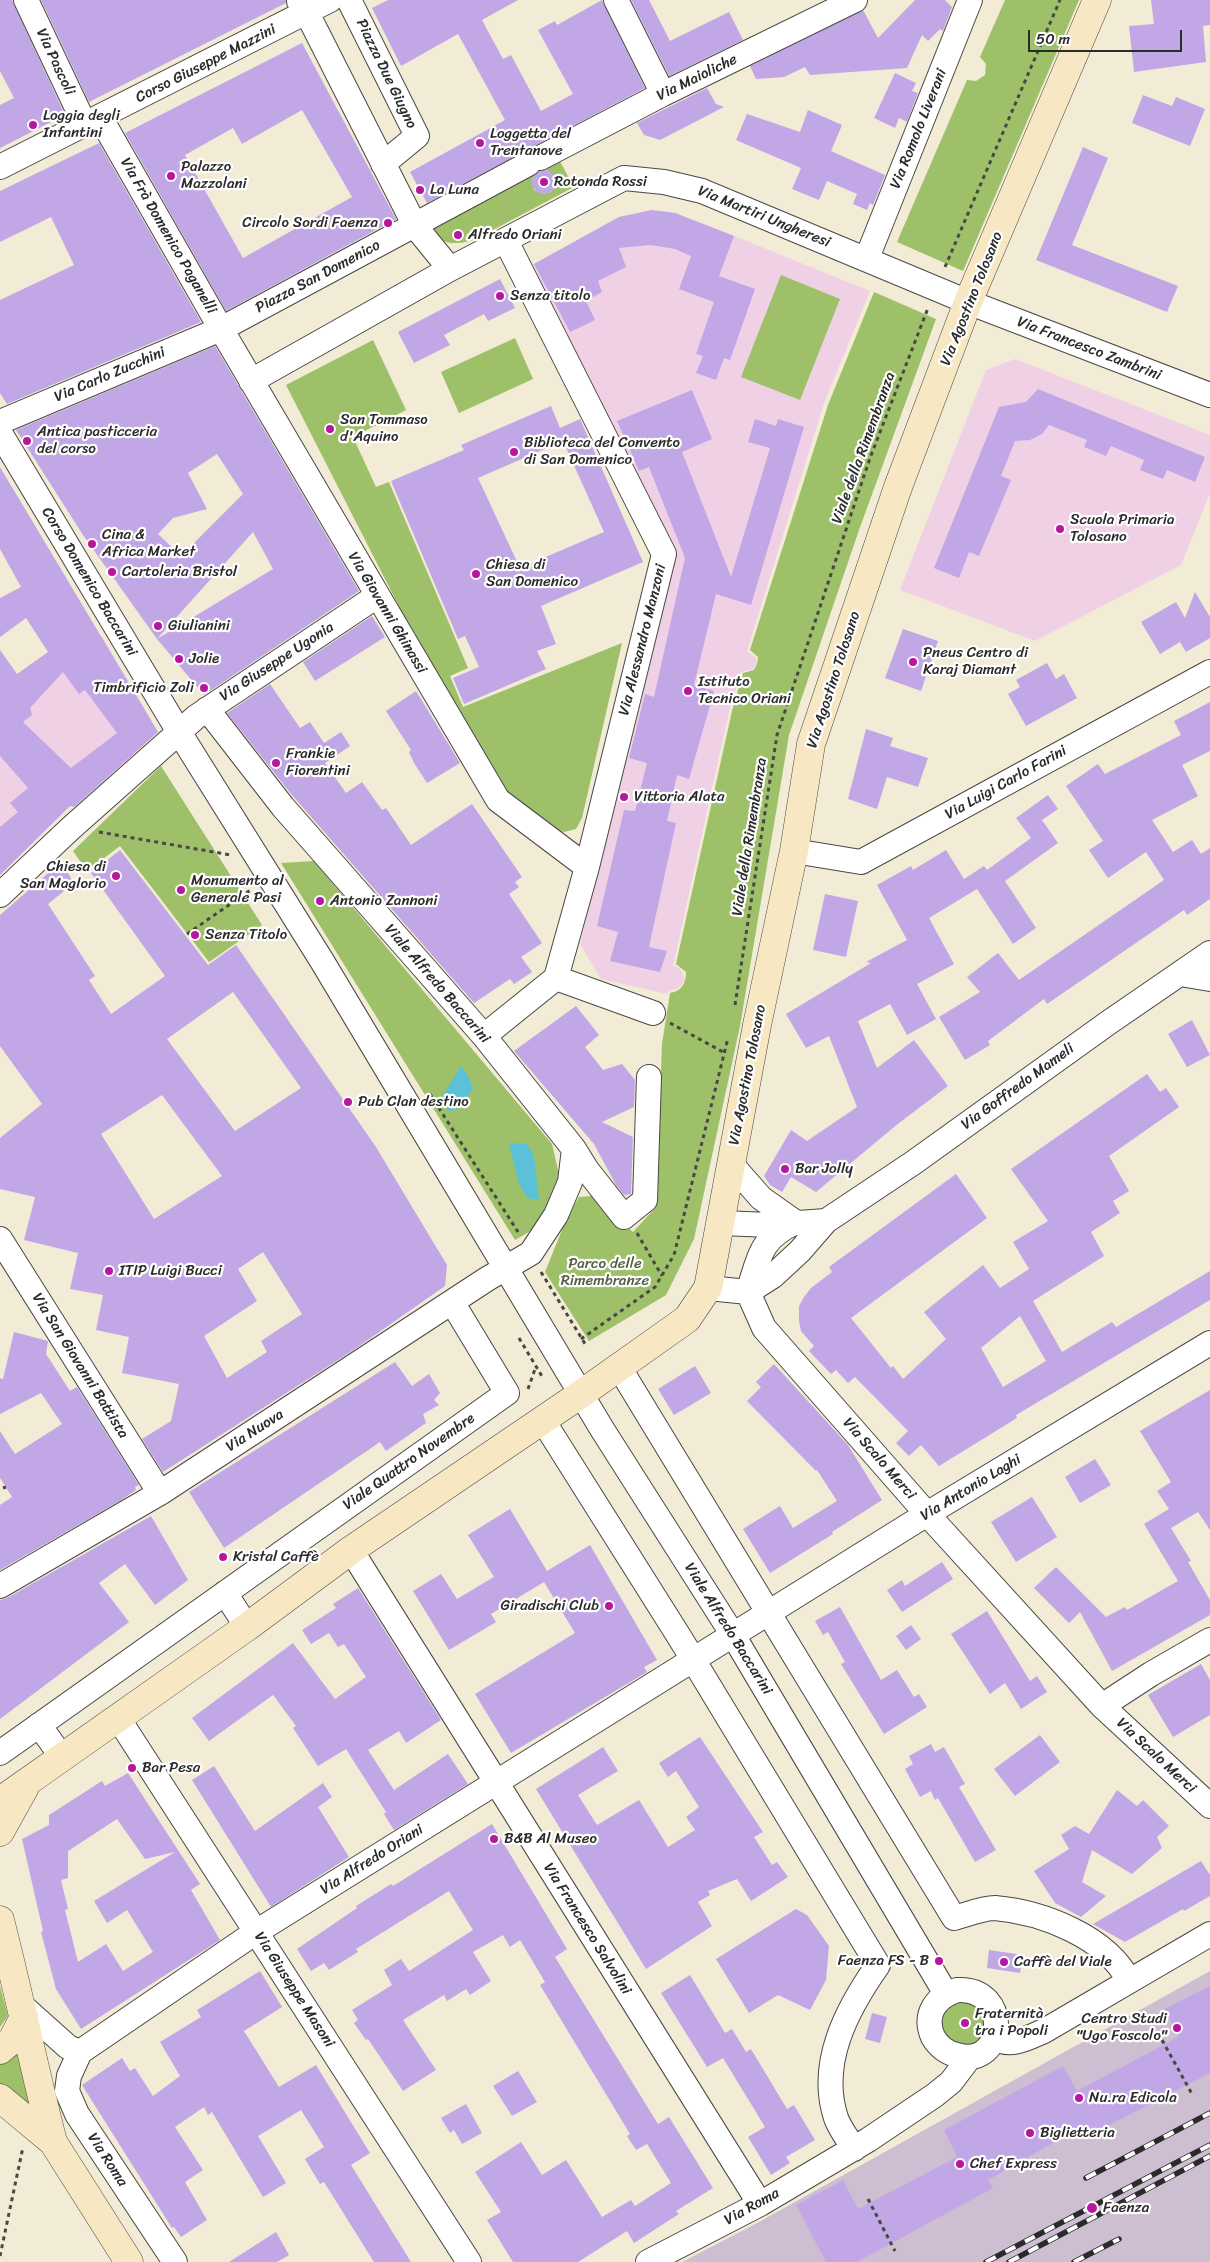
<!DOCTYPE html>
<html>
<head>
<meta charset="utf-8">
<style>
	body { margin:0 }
	#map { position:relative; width:1210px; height:2262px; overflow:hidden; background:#f2ebd5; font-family:Sriracha,sans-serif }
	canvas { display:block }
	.scale { position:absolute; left:1028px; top:30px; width:154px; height:22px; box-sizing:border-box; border:2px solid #2b2b2b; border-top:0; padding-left:6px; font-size:15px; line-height:18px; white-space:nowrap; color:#2b2b2b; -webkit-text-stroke:4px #fff; paint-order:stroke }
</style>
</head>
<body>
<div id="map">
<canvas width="1210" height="2262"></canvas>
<div class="scale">50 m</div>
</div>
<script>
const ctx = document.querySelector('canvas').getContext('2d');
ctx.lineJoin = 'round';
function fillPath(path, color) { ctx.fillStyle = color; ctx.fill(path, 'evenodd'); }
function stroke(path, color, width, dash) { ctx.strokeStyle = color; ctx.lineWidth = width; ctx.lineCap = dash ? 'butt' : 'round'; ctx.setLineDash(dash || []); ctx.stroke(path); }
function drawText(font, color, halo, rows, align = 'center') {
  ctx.font = font + ' Sriracha,sans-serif'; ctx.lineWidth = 4.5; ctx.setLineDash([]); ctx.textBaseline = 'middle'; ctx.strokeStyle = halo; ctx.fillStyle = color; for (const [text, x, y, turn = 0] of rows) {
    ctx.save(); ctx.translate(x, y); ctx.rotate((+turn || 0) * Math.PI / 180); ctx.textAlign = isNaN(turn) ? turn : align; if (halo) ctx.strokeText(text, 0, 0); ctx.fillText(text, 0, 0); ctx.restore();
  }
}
fillPath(new Path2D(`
	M652 210 675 213 712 227 870 291 824 403 747 651 756 658V664L753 669 741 672 729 711 673 966 679 968 683 973 684 981 680 987 668 992 667 994 601 979 580 944 673 557 604 409 530 266 619 217Z
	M1015 359 1210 435V493L1181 565 1035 641 900 590 986 370Z
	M102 636 158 732 77 807 70 806 0 875V725L49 673Z`), '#f0d0e4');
fillPath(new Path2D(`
	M1210 1971V2262H682L759 2222Z`), '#cebed1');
fillPath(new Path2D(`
	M1005 0H1079L963 271 897 242 967 80 976 81 985 75 986 64 980 57Z
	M557 156 574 187 474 240C453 246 440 244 425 228L531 170 534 175 532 180 534 190 543 194 551 192C563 179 548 174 542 164Z
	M781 275 840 299 800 400 741 377Z
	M874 292 936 319 859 530 789 735 740 1026 694 1239 666 1295 589 1341 545 1272 566 1220 579 1197 592 1196 633 1232 656 1207 662 1044 670 993C682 991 686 983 686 972L676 964 732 711 743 673 754 670 757 664 758 657 750 650 828 405Z
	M515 338 533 379 459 413 441 372Z
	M373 340 406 410 353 437 376 487 389 482 468 668 450 676 463 707 622 643 582 818 576 829 564 832 548 829 505 794 456 718 286 385Z
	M161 766 262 925 209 962 120 846 87 871 73 851Z
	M314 861 552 1144 561 1183 541 1225 515 1240 281 863Z
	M0 1986 8 2016 0 2027Z
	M953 2001 976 2002 988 2023 978 2044 955 2047 939 2029 941 2013Z
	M21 2046 34 2109 0 2086V2063Z`), '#9dc069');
fillPath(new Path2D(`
	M461 1066 468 1076 473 1088 460 1108 448 1111 441 1099Z
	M509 1143 527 1144 534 1156 539 1200 527 1198 518 1181Z`), '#5ac1d8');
fillPath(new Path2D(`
	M0 0H12L65 115 0 148V105L14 98 0 71Z
	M41 0H286V3L89 102Z
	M388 0H518L482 20 503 59 511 55 541 111 573 94 538 30 555 21 557 25 602 0 645 88 427 203 410 172 505 120 458 34 401 66 372 8Z
	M631 0H649L670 41 729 12 743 40 669 76Z
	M915 0H945L952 7 943 31 940 29 928 41 922 35 907 68 810 75 805 67 784 77 756 79 750 66 863 10 878 38Z
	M1151 0H1210V25L1203 26 1206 62 1134 72 1129 26 1154 24Z
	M302 43 396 219 226 311 125 133ZM302 110 352 197 243 258 185 155 233 128 242 144Z
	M895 73 916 83 912 91 918 93 907 122 899 118 895 128 874 118Z
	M707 88 716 104 724 107 660 140 644 135 637 123Z
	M1143 95 1172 106 1176 97 1205 109 1190 146 1132 123Z
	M808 110 842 125 831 151 885 175 873 205 870 203 867 210 853 204 857 194 827 181 819 200 792 189 801 168 736 140 747 114 800 132Z
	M99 143 201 322 7 404 0 393V300L74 265 51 217 0 242V191Z
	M1083 147 1108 158 1072 245 1178 286 1167 312 1036 260Z
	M532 182a12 12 0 1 1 24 0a12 12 0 1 1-24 0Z
	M652 210 675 213 734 236 719 276 755 289 730 360 724 358 716 380 696 373 703 356 696 354 714 302 679 289 691 256 675 249 651 245 619 248 626 267 598 281 602 292 586 301 595 320 570 332 534 264 619 217Z
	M500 279 515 308 488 321 484 314 444 335 450 345 414 363 398 332Z
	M215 346 359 591 204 695 157 639 273 569 253 532 157 639 83 535 16 430ZM217 454 243 494 181 556 158 534 173 518 207 509 188 473Z
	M1038 389 1205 457 1195 482 1167 470 1163 479 1140 470 1144 460 1111 446 1106 456 1084 447 1087 440 1049 425 1042 434 1030 440 1015 441 1001 476 1011 480 979 556 969 552 959 578 934 568 999 407 1026 402Z
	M692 390 712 439 682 452 731 577 770 448 748 442 755 419 776 426 778 419 804 427 751 605 716 594 694 685 714 691 689 779 677 775 667 821 676 823 649 947 667 951 660 972 610 961 618 932 597 926 624 810 635 811 647 763 629 758 645 694 654 697 685 558 649 467 639 471 617 421Z
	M551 406 560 428 580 419 643 562 541 606 556 644 537 651 546 669 464 704 453 678 479 667 465 636 458 639 391 481 464 450 461 445ZM563 441 604 532 520 568 478 478Z
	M0 467 158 732 74 807 70 806 0 875V827L18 812 10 803 28 788 0 756V650L17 674 48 652 26 618 0 637V598L21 587 0 549ZM63 672 79 694 85 690 117 733 71 768 23 722 32 715 30 708Z
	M1195 592 1210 617V638L1186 652 1180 642 1160 654 1141 622 1176 602 1185 618Z
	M372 616 385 637 315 681 303 662Z
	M903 629 938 641 921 691 885 678Z
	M1047 663 1056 679 1064 674 1077 698 1026 726 1008 694 1020 687 1016 680Z
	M270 684 300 728 310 722 324 743 341 732 350 746 325 763 346 793 362 782 382 810 386 808 411 845 472 804 522 877 515 882 519 887 509 894 542 943 521 957 532 972 514 984 510 979 474 1003 291 794 227 713Z
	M416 691 460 763 427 783 414 763 409 752 411 750 386 711Z
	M1210 702V751L1182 765 1198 796 1152 820 1173 852 1192 840 1201 854 1210 848V899L1187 915 1184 910 1047 1004 1044 999 988 1041 990 1045 965 1060 939 1017 980 992 967 977 998 953 1019 980 1164 880 1146 852 1108 878 1089 850 1103 841 1066 786 1098 764 1105 774 1181 735 1174 721Z
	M866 729 893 738 890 746 928 758 918 787 887 777 877 809 848 799Z
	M1048 795 1058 809 1042 820 1058 843 1005 881 1036 928 1013 944 977 889 929 918 954 964 917 984 936 1019 907 1035 890 1004 858 1021 877 1068 914 1040 948 1086 899 1123 816 1192 791 1177 782 1192 770 1185 764 1176 791 1130 807 1141 857 1107 829 1036 806 1048 786 1014 871 963 866 962 907 940 877 885 911 866 913 870 946 850 964 879 984 866 987 870 1031 838 1016 818Z
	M120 850 208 965 236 945 376 1147 447 1265 445 1286 355 1349 163 1472 142 1439 171 1421 179 1384 122 1373 129 1337 96 1330 103 1295 70 1289 78 1253 24 1240 35 1197 0 1189V1138L42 1104 0 1046V915L61 862 74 883 48 904 95 976 89 980 111 1014 165 976 91 873ZM233 992 301 1088 235 1131 167 1039ZM162 1095 222 1176 154 1219 101 1134ZM263 1252 302 1314 261 1341 267 1352 227 1378 204 1336 257 1301 238 1269Z
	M825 894 858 901 846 957 813 950Z
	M576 1006 599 1035 585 1047 603 1070 622 1064 635 1080 634 1107 602 1122 633 1137 631 1194 624 1195 616 1185 594 1144 514 1051Z
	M1192 1020 1210 1055 1187 1067 1168 1034Z
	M1147 1074 1160 1092 1166 1088 1179 1107 1109 1156 1129 1191 1113 1201 1120 1213 1091 1232 1104 1256 1033 1301 1062 1352 1112 1322 1116 1327 1210 1271V1300L1016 1415 1017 1418 939 1466 921 1445 909 1456 896 1443 908 1431 855 1377 848 1383 836 1370 831 1374 809 1351 814 1346 801 1331 799 1321V1306L804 1297 811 1288 832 1272 829 1267 956 1174 987 1218 851 1318 891 1368 893 1366 903 1379 946 1339 924 1312 983 1265 1000 1288 1029 1269 1013 1242 1048 1221 1011 1169ZM1020 1316 1046 1361 1003 1387 981 1348Z
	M14 1332 48 1341 46 1354 70 1391 77 1387 139 1485 135 1487 136 1490 120 1501 0 1570V1505L12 1497 0 1478V1431L15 1454 62 1424 41 1393 0 1414V1378L3 1379Z
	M395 1362 412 1386 429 1374 440 1393 434 1400 439 1405 423 1414 426 1423 386 1451 380 1442 224 1548 189 1492Z
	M774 1364 848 1445 882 1500 832 1532 833 1534 770 1573 743 1529 780 1506 793 1528 837 1501 817 1470 816 1471 747 1401 761 1387 756 1382Z
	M695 1366 711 1393 674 1415 658 1389Z
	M1210 1390V1530L1198 1512 1171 1528 1191 1561 1188 1562 1210 1600V1615L1112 1671 1080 1612 1069 1623 1034 1588 1056 1567 1106 1617 1125 1607 1127 1610 1178 1581 1144 1524 1169 1509 1157 1491 1171 1482 1140 1431Z
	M1095 1459 1111 1485 1080 1503 1065 1477Z
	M1032 1497 1057 1537 1016 1562 991 1522Z
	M510 1509 547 1571 590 1545 657 1660 644 1667 647 1672 511 1753 475 1694 575 1633 544 1582 491 1614 496 1622 449 1650 413 1591 441 1574 457 1599 494 1577 468 1535Z
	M151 1516 188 1580 155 1605 125 1564 99 1583 129 1622 0 1719V1600L7 1598Z
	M942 1562 953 1579 902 1612 887 1590 902 1580 905 1586Z
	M358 1588 441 1720 406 1743 399 1731 368 1750 394 1790 448 1754 468 1784 394 1830 384 1814 386 1812 346 1749 318 1766 293 1728 296 1726 273 1695 209 1741 192 1718 293 1643 335 1699 366 1677 344 1644 338 1647 329 1633 311 1644 302 1630 336 1608 333 1604Z
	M840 1607 881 1680 897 1670 914 1697 919 1694 927 1707 884 1734 841 1664 845 1662 828 1632 823 1635 815 1621Z
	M987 1611 1030 1681 1037 1676 1047 1692 1021 1709 1005 1683 990 1694 951 1634Z
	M911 1625 921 1639 906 1650 896 1636Z
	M1201 1664 1210 1680V1715L1173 1737 1148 1695Z
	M1040 1735 1060 1762 1015 1796 994 1769Z
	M700 1737 763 1832 754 1837 772 1865 777 1862 788 1877 751 1901 737 1879 708 1891 710 1895 698 1902 712 1926 646 1969 536 1789 603 1747 618 1771 578 1795 597 1825 639 1800 668 1847 695 1830 686 1817 699 1807 676 1771 668 1777 659 1763Z
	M931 1744 935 1752 944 1747 965 1784 959 1787 996 1850 975 1862 938 1798 935 1800 931 1791 920 1797 905 1769 913 1764 909 1756Z
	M214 1766 255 1831 323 1783 332 1797 318 1807 349 1857 271 1907 192 1780Z
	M128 1773 200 1884 191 1890 220 1940 81 2029 56 1989 41 1932 43 1931 22 1839 49 1825V1815L102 1781 105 1786ZM117 1819 145 1859 175 1852 94 1901 107 1923 127 1910 153 1952 123 1971 106 1944 78 1962 65 1910 68 1909 61 1880 68 1878V1851Z
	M1117 1790 1137 1806 1143 1800 1169 1826 1157 1837 1162 1848 1132 1874 1092 1850 1082 1882 1106 1896 1081 1917 1055 1903 1034 1871 1069 1849 1061 1835 1075 1826 1089 1834Z
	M492 1824 567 1949 555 1957 658 2124 669 2117 713 2188 676 2211 679 2214 634 2243 627 2231 578 2262H513L487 2220 501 2212 475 2172 521 2142 542 2175 566 2160 602 2217 631 2200 635 2206 671 2183 647 2144 636 2150 627 2136 630 2134 540 1985 545 1982 520 1940 510 1947 503 1935 473 1952 491 1981 470 1995 466 1989 447 2001 444 1995 403 2020 436 2070 403 2091 368 2039 366 2040 354 2023 358 2020 352 2010 392 1985 384 1970 401 1959 409 1971 473 1930 449 1891 356 1949 358 1952 329 1970 324 1963 311 1971 297 1949 357 1908 356 1906 391 1884 393 1886Z
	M1201 1861 1210 1875V1896L1184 1911 1183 1909 1125 1942 1093 1924Z
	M796 1909 807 1915 829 1946 826 1980 810 2010 778 1995 749 2013 716 1959Z
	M989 1950 1023 1955 1020 1973 987 1968Z
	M260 1971 282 2007 244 2031 279 2087 316 2065 370 2153 351 2165 411 2262H374L324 2182 320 2184 305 2159 324 2147 301 2110 258 2136 286 2183 263 2197 212 2112 208 2115 204 2107 175 2127 203 2170 185 2182 207 2220 181 2237 174 2227 172 2228 82 2085 122 2058 130 2071 135 2068 153 2096 180 2076 160 2042 201 2017 197 2010Z
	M690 1975 725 2033 732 2029 746 2052 751 2049 787 2109 794 2105 815 2140 786 2157 790 2163 771 2175 748 2137 765 2127 723 2058 707 2067 661 1993Z
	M1210 1986V2073L1086 2137 1081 2127 988 2180 993 2188 857 2262H826L796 2205 843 2180 858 2209 957 2157 944 2130 1063 2066 1077 2091 1158 2048 1179 2036 1164 2009Z
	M872 2013 887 2017 880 2043 865 2039Z
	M518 2071 537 2102 512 2116 493 2086Z
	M466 2104 482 2133 462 2144 454 2130 450 2133 441 2118Z
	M276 2232 289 2255 277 2262H229Z`), '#c2a7e7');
const street = new Path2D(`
	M26 0 85 125
	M349 0 417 136 383 164
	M616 0 663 94
	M299 1 307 13 415 226 450 269
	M100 117 221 329 498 800 587 867
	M540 158 663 94 855 0
	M0 167 330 0
	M867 258 970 0
	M251 381 450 269 624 178 664 182 702 191 968 302 1210 395
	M0 422 221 329 528 164
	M0 433 179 732 322 961 602 1429 733 1635 946 1994
	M794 851 861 862 1210 672
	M0 895 71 828 196 717 377 596
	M1180 974 1210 979
	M556 978 653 1013
	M484 1036 556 978 587 867 664 554 506 241
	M574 1149 587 1170 624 1217 645 1200 649 1077
	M732 1165 761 1198 795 1222
	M721 1223 770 1225 826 1221
	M0 1239 160 1493
	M708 1288 748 1292 773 1276 800 1251 826 1221 913 1163 1108 1023 1210 953
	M748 1292 764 1328 927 1514 1102 1706 1210 1806
	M748 1292C759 1259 759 1239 794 1223
	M619 1367 954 1918C966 1915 982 1908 995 1908 1042 1912 1107 1937 1129 1981
	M542 1419 680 1638 878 1965C847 2009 818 2063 836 2118 840 2129 848 2139 854 2149
	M351 1550 760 2204
	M0 1586 160 1493 487 1279 531 1253 556 1215 570 1182 574 1149 484 1036 283 807 207 709
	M225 1593 247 1627
	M1102 1706 1151 1674 1210 1640
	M118 1718 469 2262
	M39 1725 62 1757
	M0 1753 507 1393 452 1302
	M957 1990C1013 1987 1005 2070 957 2055 947 2053 938 2046 933 2037 923 2014 936 1997 957 1990Z
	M21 2005 68 2047 80 2052
	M994 2038C1011 2048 1028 2038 1044 2031L1210 1934
	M80 2052 256 1932 927 1514 1210 1343
	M80 2052 69 2076 67 2091 77 2114 175 2262
	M648 2262 760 2204 868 2140 935 2095 951 2082 970 2057`);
const secondary = new Path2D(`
	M0 1801 247 1627 351 1550 581 1394 687 1319 708 1288 757 1025 794 851 811 744 898 487 968 302 1097 0
	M0 1832 25 1787
	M0 1920C19 1994 34 2068 53 2142
	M0 2050 12 2040 24 2017
	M0 2098 53 2142 129 2262`);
stroke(street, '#494844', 26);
stroke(secondary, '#494844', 29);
stroke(new Path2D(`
	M945 267 1060 0
	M99 832 231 855
	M187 934 252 889
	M735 1005 777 735 870 458 928 308
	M670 1023 725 1053
	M430 1094 518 1232
	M637 1233 662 1276
	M541 1272 587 1347
	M519 1338 543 1378
	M581 1339 655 1287 674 1255 728 1038
	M528 1389 535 1369
	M3 1488 6 1487
	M1162 2040 1192 2094
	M868 2199 895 2251
	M0 2256 23 2147`), '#494844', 3, [4, 4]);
stroke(street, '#fff', 24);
stroke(secondary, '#f8e7c3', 28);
const rail = new Path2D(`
	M1086 2178 1210 2113
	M986 2262 1210 2145
	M1009 2262 1210 2156
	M1074 2262 1119 2239`);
stroke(rail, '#2b2b2b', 5.5);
stroke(rail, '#fff', 4, [11]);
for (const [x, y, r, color] of [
	[33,125,5,"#b5179e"],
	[480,143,5,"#b5179e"],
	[171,176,5,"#b5179e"],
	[544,182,5,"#b5179e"],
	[420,190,5,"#b5179e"],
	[388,223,5,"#b5179e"],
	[458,235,5,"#b5179e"],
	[500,296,5,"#b5179e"],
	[330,429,5,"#b5179e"],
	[27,441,5,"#b5179e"],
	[514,452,5,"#b5179e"],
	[1060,529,5,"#b5179e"],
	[92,544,5,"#b5179e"],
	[112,572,5,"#b5179e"],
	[476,574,5,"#b5179e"],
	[158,626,5,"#b5179e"],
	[179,659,5,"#b5179e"],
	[913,662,5,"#b5179e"],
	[204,688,5,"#b5179e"],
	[688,691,5,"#b5179e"],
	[276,763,5,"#b5179e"],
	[624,797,5,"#b5179e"],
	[116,876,5,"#b5179e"],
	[181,890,5,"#b5179e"],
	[320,901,5,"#b5179e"],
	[195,935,5,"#b5179e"],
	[348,1102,5,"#b5179e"],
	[785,1169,5,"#b5179e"],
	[109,1271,5,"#b5179e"],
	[223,1557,5,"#b5179e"],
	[609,1606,5,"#b5179e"],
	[132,1768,5,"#b5179e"],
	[494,1839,5,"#b5179e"],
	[939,1961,5,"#b5179e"],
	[1004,1962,5,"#b5179e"],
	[965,2023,5,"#b5179e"],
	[1177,2028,5,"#b5179e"],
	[1079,2098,5,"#b5179e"],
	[1030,2133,5,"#b5179e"],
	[960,2164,5,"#b5179e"],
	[1092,2208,6,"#b5179e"]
]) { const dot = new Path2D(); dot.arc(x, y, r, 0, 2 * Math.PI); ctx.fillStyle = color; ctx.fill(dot); stroke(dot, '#fff', 2); }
drawText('15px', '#2b2b2b', '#fff', [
	["Via Pascoli",55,62,65],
	["Corso Giuseppe Mazzini",206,64,-27],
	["Piazza Due Giugno",386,74,64],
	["Via Maioliche",697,78,-26],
	["Via Romolo Liverani",919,129,-68],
	["Via Martiri Ungheresi",764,217,22],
	["Via Frà Domenico Paganelli",168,236,60],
	["Piazza San Domenico",318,277,-28],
	["Via Agostino Tolosano",972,299,-68],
	["Via Francesco Zambrini",1089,349,21],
	["Via Carlo Zucchini",110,375,-23],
	["Viale della Rimembranza",864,448,-70],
	["Corso Domenico Baccarini",89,582,59],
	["Via Giovanni Ghinassi",387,613,59],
	["Via Alessandro Manzoni",643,640,-76],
	["Via Giuseppe Ugonia",277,662,-33],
	["Via Agostino Tolosano",834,680,-72],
	["Via Luigi Carlo Farini",1006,783,-29],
	["Viale della Rimembranza",750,837,-81],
	["Viale Alfredo Baccarini",437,984,49],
	["Via Agostino Tolosano",748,1075,-79],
	["Via Goffredo Mameli",1018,1087,-36],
	["Via San Giovanni Battista",80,1366,58],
	["Via Nuova",255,1431,-33],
	["Via Scalo Merci",879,1459,49],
	["Viale Quattro Novembre",409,1462,-35],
	["Via Antonio Laghi",971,1488,-31],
	["Viale Alfredo Baccarini",728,1629,58],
	["Via Scalo Merci",1156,1756,43],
	["Via Alfredo Oriani",372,1860,-32],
	["Via Francesco Salvolini",587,1929,58],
	["Via Giuseppe Masoni",294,1990,57],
	["Via Roma",107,2160,57],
	["Via Roma",752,2207,-29]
]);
drawText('15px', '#2b2b2b', '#fff', [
	["Loggia degli",43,116],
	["Infantini",43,133],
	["Loggetta del",490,134],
	["Trentanove",490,151],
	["Palazzo",181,167],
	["Mazzolani",181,184],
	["Rotonda Rossi",554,182],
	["La Luna",430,190],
	["Circolo Sordi Faenza",378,223,"right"],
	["Alfredo Oriani",468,235],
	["Senza titolo",510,296],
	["San Tommaso",340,420],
	["d'Aquino",340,437],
	["Antica pasticceria",37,432],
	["del corso",37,449],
	["Biblioteca del Convento",524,443],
	["di San Domenico",524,460],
	["Scuola Primaria",1070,520],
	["Tolosano",1070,537],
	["Cina &",102,535],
	["Africa Market",102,552],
	["Chiesa di",486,565],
	["San Domenico",486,582],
	["Cartoleria Bristol",122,572],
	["Giulianini",168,626],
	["Pneus Centro di",923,653],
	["Karaj Diamant",923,670],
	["Jolie",189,659],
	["Istituto",698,682],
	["Tecnico Oriani",698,699],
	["Timbrificio Zoli",194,688,"right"],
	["Frankie",286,754],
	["Fiorentini",286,771],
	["Vittoria Alata",634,797],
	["Chiesa di",106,867,"right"],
	["San Maglorio",106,884,"right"],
	["Monumento al",191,881],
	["Generale Pasi",191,898],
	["Antonio Zannoni",330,901],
	["Senza Titolo",205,935],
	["Pub Clan destino",358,1102],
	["Bar Jolly",795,1169],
	["ITIP Luigi Bucci",119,1271],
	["Kristal Caffè",233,1557],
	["Giradischi Club",599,1606,"right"],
	["Bar Pesa",142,1768],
	["B&B Al Museo",504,1839],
	["Faenza FS - B",929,1961,"right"],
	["Caffè del Viale",1014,1962],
	["Fraternità",975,2014],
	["tra i Popoli",975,2031],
	["Centro Studi",1167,2019,"right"],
	["\"Ugo Foscolo\"",1167,2036,"right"],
	["Nu.ra Edicola",1089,2098],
	["Biglietteria",1040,2133],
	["Chef Express",970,2164],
	["Faenza",1103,2208]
], 'left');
drawText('15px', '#535f41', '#fff', [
	["Parco delle",605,1264],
	["Rimembranze",605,1281]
]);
</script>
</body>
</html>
